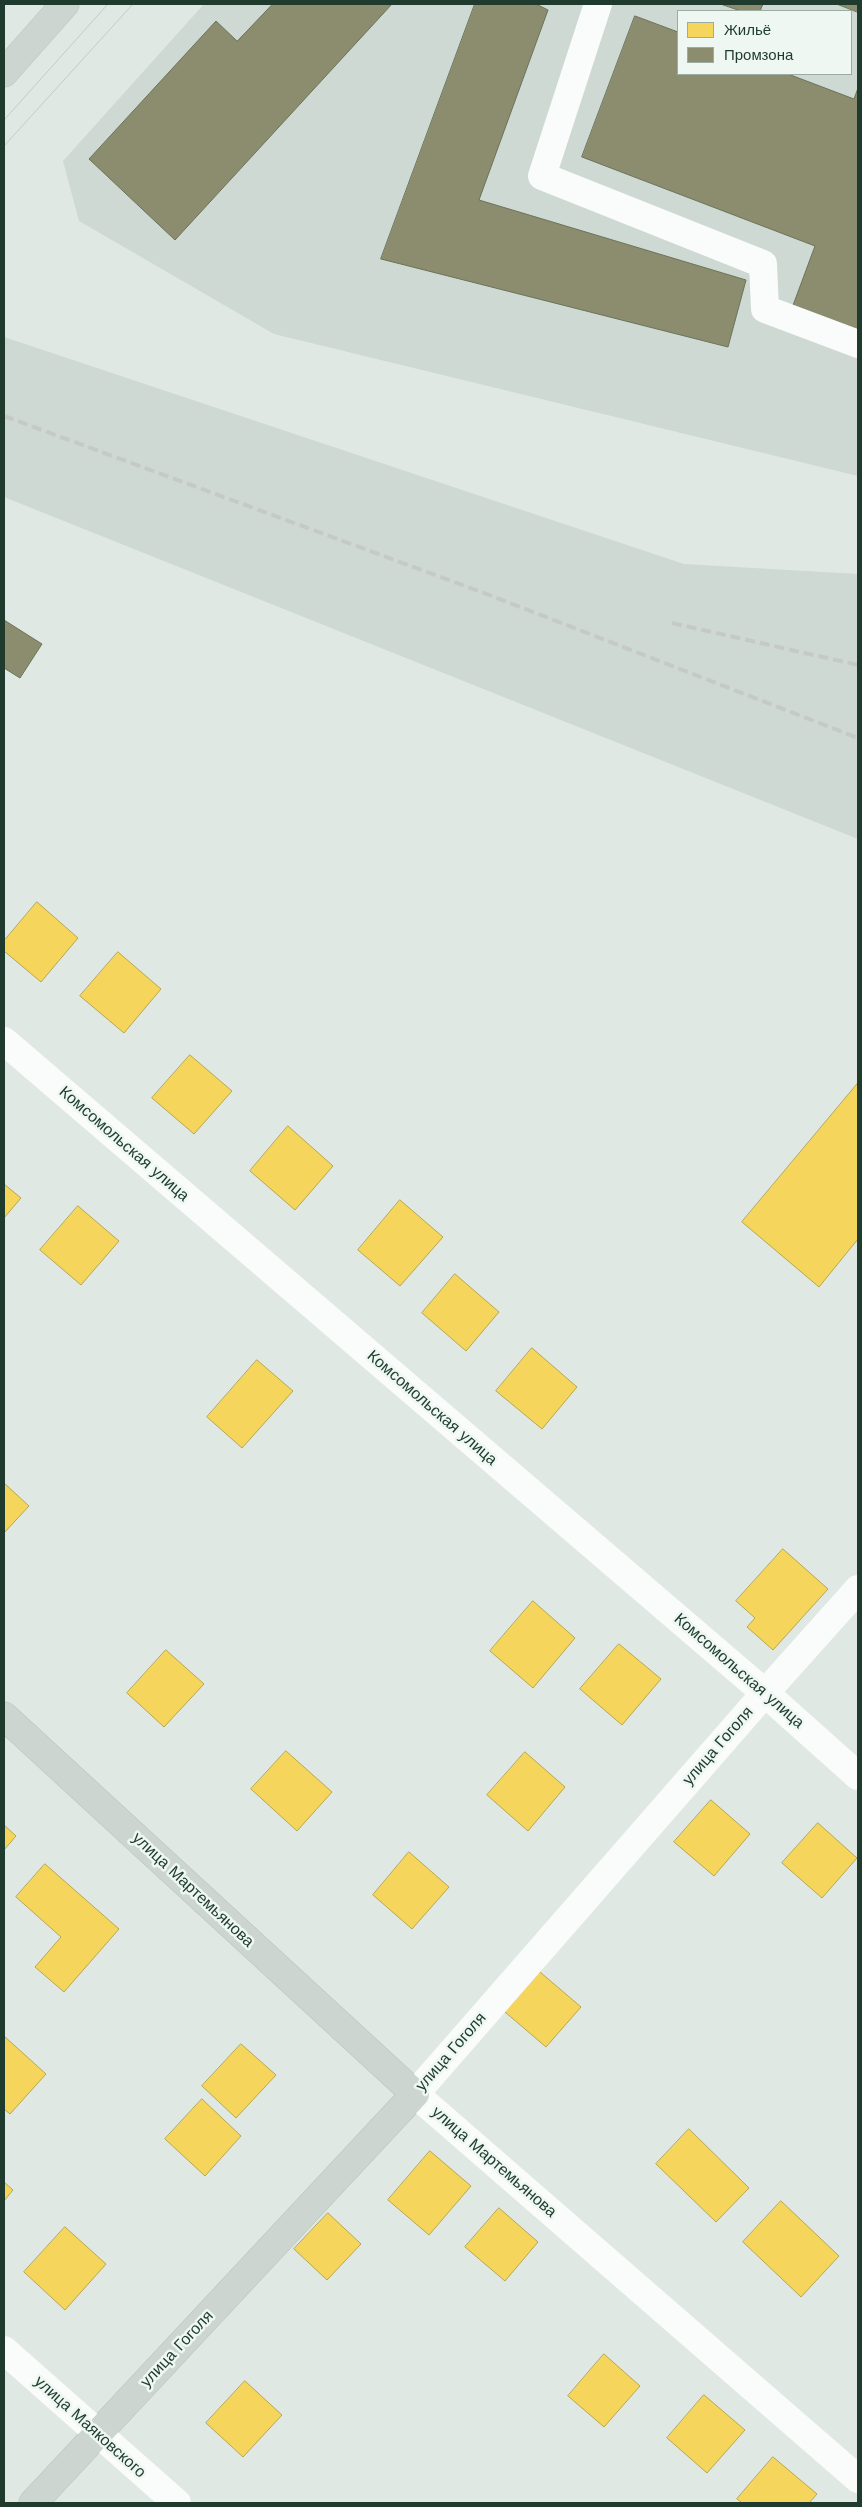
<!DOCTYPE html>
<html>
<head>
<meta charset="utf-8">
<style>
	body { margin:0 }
	#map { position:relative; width:862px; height:2507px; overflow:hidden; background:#e0e8e3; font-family:"Work Sans",sans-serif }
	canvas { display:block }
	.frame { position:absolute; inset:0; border:5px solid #1e3b2e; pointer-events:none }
	.legend { position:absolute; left:677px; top:10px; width:175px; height:65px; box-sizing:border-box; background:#eef7f1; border:1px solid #9baca3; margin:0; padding:6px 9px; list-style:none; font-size:15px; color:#1e3b2e }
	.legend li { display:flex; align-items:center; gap:10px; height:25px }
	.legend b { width:25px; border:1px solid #9baca3 }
</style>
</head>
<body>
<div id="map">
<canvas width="862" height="2507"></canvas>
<div class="frame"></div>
<ul class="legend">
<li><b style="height:14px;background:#f6d55c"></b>Жильё</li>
<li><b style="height:14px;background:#8c8c6e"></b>Промзона</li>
</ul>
</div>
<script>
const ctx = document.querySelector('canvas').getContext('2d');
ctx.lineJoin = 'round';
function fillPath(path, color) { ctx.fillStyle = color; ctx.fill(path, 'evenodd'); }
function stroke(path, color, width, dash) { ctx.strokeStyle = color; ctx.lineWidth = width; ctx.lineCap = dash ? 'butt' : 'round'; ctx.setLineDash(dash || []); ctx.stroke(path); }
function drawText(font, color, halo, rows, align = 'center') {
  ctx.font = font + ' "Work Sans",sans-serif'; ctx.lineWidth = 5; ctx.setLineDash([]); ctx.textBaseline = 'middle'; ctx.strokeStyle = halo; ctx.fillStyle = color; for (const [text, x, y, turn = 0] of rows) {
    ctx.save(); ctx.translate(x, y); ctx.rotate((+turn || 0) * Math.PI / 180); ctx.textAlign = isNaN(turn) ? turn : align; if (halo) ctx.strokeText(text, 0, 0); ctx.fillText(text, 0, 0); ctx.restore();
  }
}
fillPath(new Path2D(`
	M204 4H858V476L274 334 79 221 63 161ZM678 11H851V74H678Z
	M4 337 684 564 858 574V839L4 497Z`), '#cdd9d2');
const homes = new Path2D(`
	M37 902 78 938 41 982 4 951V941Z
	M118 952 161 989 124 1033 80 996Z
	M190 1055 232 1091 194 1134 152 1098Z
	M858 1083V1239L819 1287 742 1222Z
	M288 1126 333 1166 295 1210 250 1171Z
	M4 1184 21 1198 4 1218Z
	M400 1200 443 1237 400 1286 358 1250Z
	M78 1206 119 1241 81 1285 40 1250Z
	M455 1274 499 1312 466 1351 422 1313Z
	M532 1348 577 1387 542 1429 496 1391Z
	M257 1360 293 1391 242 1448 207 1417Z
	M4 1483 29 1506 4 1533Z
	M783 1549 828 1589 773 1650 747 1627 755 1618 736 1601Z
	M533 1601 575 1638 533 1688 490 1651Z
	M619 1644 661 1679 622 1725 580 1689Z
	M166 1650 204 1684 164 1727 127 1693Z
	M286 1751 332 1792 297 1831 251 1789Z
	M525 1752 565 1787 528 1831 487 1795Z
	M711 1800 750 1834 714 1876 674 1842Z
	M818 1823 857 1858 822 1898 782 1863Z
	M4 1825 16 1836 4 1850Z
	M409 1852 449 1887 412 1929 373 1895Z
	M45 1864 119 1929 64 1992 35 1967 61 1937 16 1897Z
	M540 1972 581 2007 546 2047 505 2012Z
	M4 2036 46 2074 10 2114 4 2109Z
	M241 2044 276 2075 236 2118 202 2086Z
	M202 2099 241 2136 205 2176 165 2139Z
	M689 2129 749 2188 716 2222 656 2164Z
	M430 2151 471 2186 429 2235 388 2200Z
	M4 2182 13 2190 4 2201Z
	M781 2201 839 2256 801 2297 743 2242Z
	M499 2208 538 2242 505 2281 465 2247Z
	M328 2213 361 2244 327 2280 294 2249Z
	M65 2227 106 2264 65 2310 24 2272Z
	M604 2354 640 2386 604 2427 568 2396Z
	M245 2381 282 2415 243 2457 206 2423Z
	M704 2395 745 2430 707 2473 667 2438Z
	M773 2457 817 2494 809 2503H742L737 2499Z`);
fillPath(homes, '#f6d55c');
stroke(homes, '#b5a74e', 1);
const industry = new Path2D(`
	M273 4H392L175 240 89 159 216 21 237 41Z
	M475 4H536L548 10 479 200 746 280 728 347 381 259Z
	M721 4H763L760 11H741Z
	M837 4H858V12Z
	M635 16 678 32V74H788L854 99 858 88V333L792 308 815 246 582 157Z
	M4 620 42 644 20 678 4 668Z`);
fillPath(industry, '#8c8c6e');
stroke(industry, '#6b745b', 1);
const major = new Path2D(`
	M4 73 65 4
	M4 1716 415 2094 33 2503`);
stroke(major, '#bac5bf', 29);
stroke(new Path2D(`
	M598 4 542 176 763 264 765 309 858 344
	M4 1041 765 1693 858 1776
	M858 1589 765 1693 415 2094 858 2479
	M4 2350 177 2503`), '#fafcfb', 28);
stroke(major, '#ccd5d0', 28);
stroke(new Path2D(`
	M4 120 108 4
	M4 146 133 4`), '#c5cac8', 1);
stroke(new Path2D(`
	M4 416 484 593 858 738
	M672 623 858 665`), '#c5cac8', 4, [10, 5]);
drawText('16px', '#1e3b2e', '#eef7f1', [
	["Комсомольская улица",124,1144,41],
	["Комсомольская улица",432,1408,41],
	["Комсомольская улица",739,1671,41],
	["улица Гоголя",718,1746,-49],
	["улица Мартемьянова",193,1890,43],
	["улица Гоголя",451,2052,-49],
	["улица Мартемьянова",494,2162,41],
	["улица Гоголя",177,2349,-47],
	["улица Маяковского",90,2427,42]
]);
</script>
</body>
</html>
